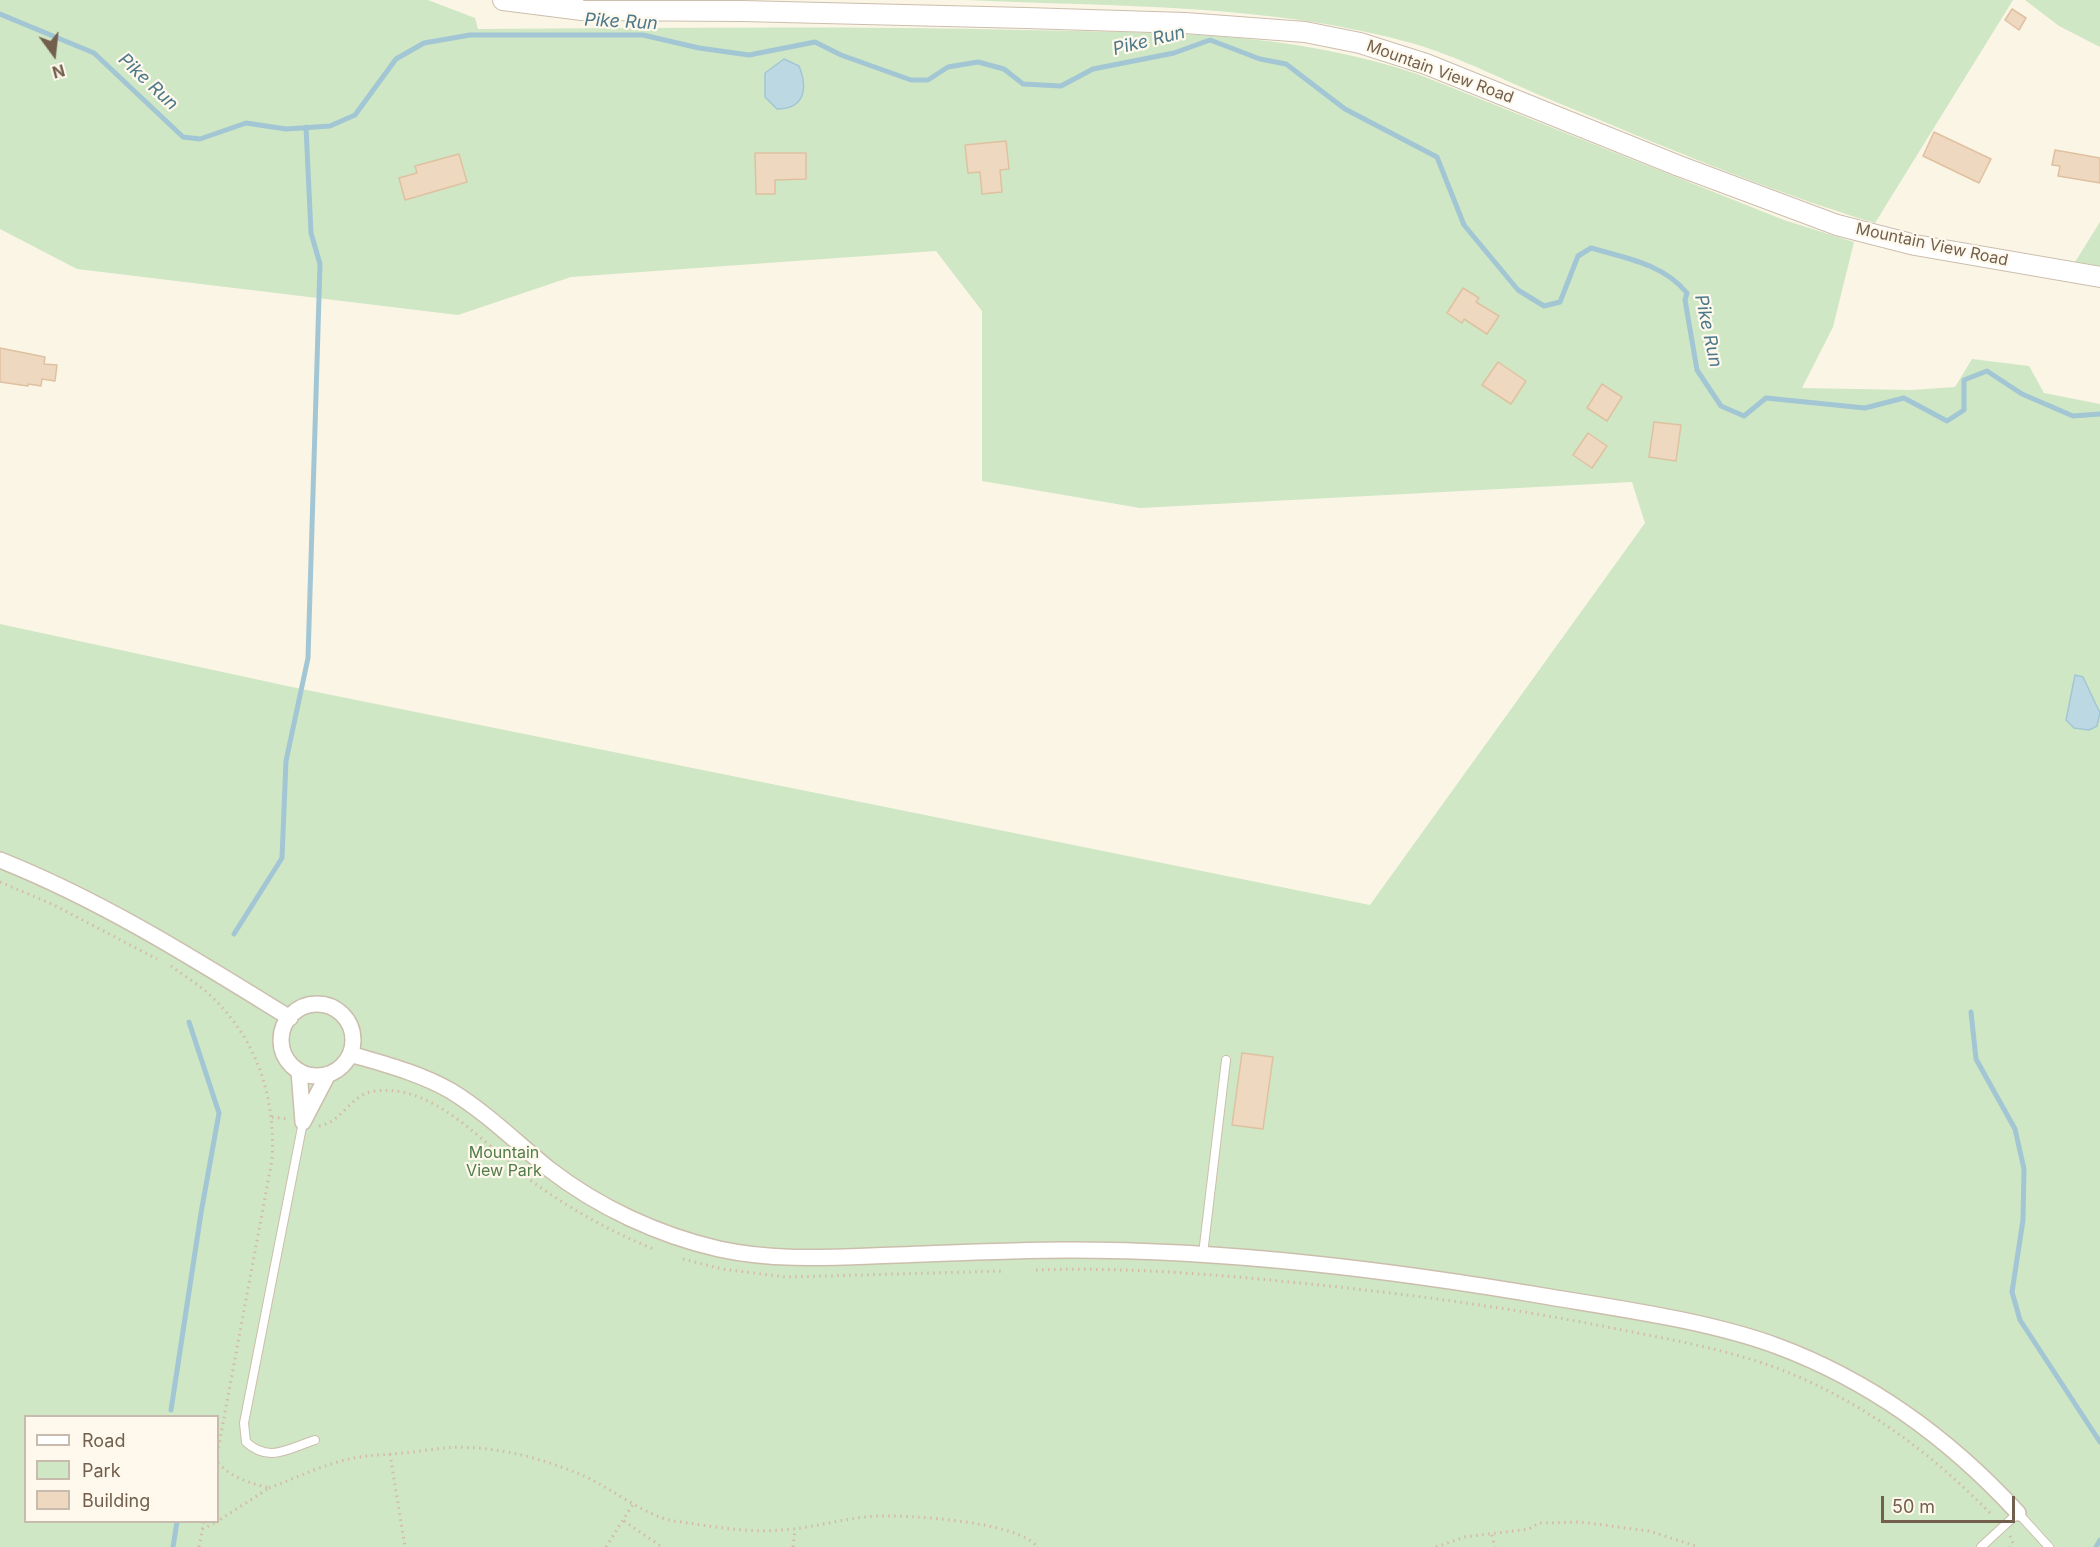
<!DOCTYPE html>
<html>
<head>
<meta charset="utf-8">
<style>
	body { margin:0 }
	#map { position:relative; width:2100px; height:1547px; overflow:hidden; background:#fbf5e6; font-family:Inter,sans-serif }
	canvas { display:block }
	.legend { position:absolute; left:24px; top:1415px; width:195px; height:108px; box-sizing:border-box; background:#fef9ec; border:2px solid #c6bbac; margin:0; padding:8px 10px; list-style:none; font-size:18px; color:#725f4d }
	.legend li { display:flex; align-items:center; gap:12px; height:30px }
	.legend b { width:30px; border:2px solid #c6bbac }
	.north { position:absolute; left:24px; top:24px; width:60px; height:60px; -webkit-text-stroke:4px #fef9ec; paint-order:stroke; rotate:165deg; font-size:16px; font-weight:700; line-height:24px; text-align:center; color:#725f4d }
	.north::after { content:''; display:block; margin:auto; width:21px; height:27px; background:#725f4d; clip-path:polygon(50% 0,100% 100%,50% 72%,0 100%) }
	.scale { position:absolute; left:1881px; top:1496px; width:134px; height:27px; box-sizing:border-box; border:3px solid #725f4d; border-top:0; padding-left:8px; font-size:18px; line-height:21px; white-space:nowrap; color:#725f4d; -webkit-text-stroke:4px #fef9ec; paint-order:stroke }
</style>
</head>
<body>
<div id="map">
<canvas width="2100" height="1547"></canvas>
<ul class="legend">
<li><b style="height:8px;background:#fff"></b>Road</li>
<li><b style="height:16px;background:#cfe7c5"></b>Park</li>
<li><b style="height:16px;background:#eed8bf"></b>Building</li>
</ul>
<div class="north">N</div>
<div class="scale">50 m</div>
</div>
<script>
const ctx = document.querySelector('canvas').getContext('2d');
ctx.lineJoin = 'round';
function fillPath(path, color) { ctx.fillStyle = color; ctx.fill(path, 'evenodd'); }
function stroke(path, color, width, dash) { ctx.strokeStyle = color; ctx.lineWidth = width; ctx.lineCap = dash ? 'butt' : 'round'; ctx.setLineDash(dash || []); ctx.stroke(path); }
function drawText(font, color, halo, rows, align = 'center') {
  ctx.font = font + ' Inter,sans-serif'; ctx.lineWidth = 4.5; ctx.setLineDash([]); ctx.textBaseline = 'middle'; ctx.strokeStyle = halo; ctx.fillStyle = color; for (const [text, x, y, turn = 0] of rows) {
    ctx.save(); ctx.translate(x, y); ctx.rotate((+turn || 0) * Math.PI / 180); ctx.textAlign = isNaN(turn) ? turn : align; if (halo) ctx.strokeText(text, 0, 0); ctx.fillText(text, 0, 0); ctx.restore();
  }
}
fillPath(new Path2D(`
	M0 0H428L475 18 478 29C661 28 843 26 1025 30 1163 33 1288 30 1420 75L1784 220 1854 242 1833 327 1802 388 1911 390 1955 387 1972 359 2029 366 2044 393 2100 404V1547H0V624L292 687 1370 905 1645 523 1632 482 1140 508 982 481V311L936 251 571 277 458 315 77 269 0 229ZM26 1416H218V1522H26Z
	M967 0H2013L1875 223C1765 190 1658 144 1551 100 1508 82 1459 57 1415 44 1270 3 1116 7 967 0Z
	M2025 0H2100V47L2059 26Z
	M2100 222V266L2075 262Z`), '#cfe7c5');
const water = new Path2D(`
	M784 59 799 66C808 88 805 109 777 109L765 97V73Z
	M2075 675 2083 677 2100 713 2097 726 2089 730 2074 728 2066 720Z`);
fillPath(water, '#bcd8e3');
stroke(water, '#a3c6d4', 1.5);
stroke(new Path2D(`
	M0 14 94 53 183 137 200 139 246 123 286 129 330 126 355 115 396 59 424 43 470 35H643L699 48 749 55 815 42 841 55 911 80H928L948 67 978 62 1004 69 1023 84 1061 86 1093 69 1174 53 1210 40 1260 59 1286 64 1345 109 1437 157 1464 225 1518 290 1544 306 1560 302 1578 256 1591 248C1626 258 1663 264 1687 293L1685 300 1697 370 1721 406 1744 416 1766 398 1865 408 1904 398 1947 421 1964 410V380L1987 371 2022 394 2073 416 2100 414
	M234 934 282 858 286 761 308 658 320 264 311 233 306 127
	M1971 1012 1976 1059 2015 1129 2024 1169 2023 1220 2012 1292 2020 1320 2100 1442
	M171 1410 201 1213 219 1113 189 1022
	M173 1547 177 1522
	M2096 1547 2100 1540`), '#a3c6d4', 5);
const building = new Path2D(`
	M2012 9 2026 18 2019 30 2005 20Z
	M1934 132 1991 159 1979 183 1923 156Z
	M1006 141 1009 169 1000 170 1002 192 982 194 980 172 968 173 965 145Z
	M2055 150 2100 158V183L2058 176 2060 166 2052 165Z
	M755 153H806V179L775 180V194H756Z
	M459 154 467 182 405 200 399 178 417 173 415 166Z
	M1463 288 1479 298 1476 302 1499 316 1487 334 1464 319 1462 323 1447 313Z
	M0 348 45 357 44 364 57 365 55 381 42 379 41 386 28 384V386L0 382Z
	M1498 362 1526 381 1511 404 1482 385Z
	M1602 384 1622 397 1607 421 1587 408Z
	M1654 422 1681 425 1676 461 1649 457Z
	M1588 433 1607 446 1592 468 1573 455Z
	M1242 1053 1273 1057 1263 1129 1232 1125Z`);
fillPath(building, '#eed8bf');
stroke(building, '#dfc1a1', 1.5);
const service = new Path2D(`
	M303 1122 244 1423 246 1442C269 1463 287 1449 315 1440
	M1203 1254 1226 1060
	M1981 1547 2018 1513 2049 1547`);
const minor = new Path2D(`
	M0 860C103 901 196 960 290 1018
	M281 1040a36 36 0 1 1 72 0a36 36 0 1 1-72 0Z
	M350 1054C384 1064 420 1073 451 1091 487 1113 517 1143 549 1169 598 1207 658 1235 719 1249 769 1260 820 1258 871 1256 936 1254 1002 1250 1068 1250 1230 1250 1391 1270 1550 1297 1622 1309 1709 1321 1777 1346 1871 1381 1951 1440 2018 1513
	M299 1071 303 1122
	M303 1122 328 1074`);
const tertiary = new Path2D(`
	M503 0 582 10 742 11 1026 18 1185 23 1305 32 1360 43 1426 64 1679 166 1837 225 1915 245 2100 277`);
stroke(service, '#ccbead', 10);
stroke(minor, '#ccbead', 18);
stroke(tertiary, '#ccbead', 22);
stroke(new Path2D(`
	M0 882 52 904 157 959
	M171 966C184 976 200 985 212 997 257 1040 276 1098 272 1160L218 1450
	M272 1117 288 1119
	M319 1126C343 1122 350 1094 375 1091 440 1083 492 1155 540 1187 577 1213 614 1233 656 1250
	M683 1259 722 1269 786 1277 1005 1271
	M1036 1270C1124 1267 1212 1274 1300 1283 1400 1293 1499 1306 1597 1325 1665 1339 1735 1349 1799 1377 1874 1410 1935 1457 1992 1515
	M390 1454 405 1547
	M218 1463C232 1478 250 1483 269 1488L218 1521
	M269 1488C293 1479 316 1468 341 1461 362 1455 382 1455 404 1453 417 1452 431 1449 444 1448 487 1444 538 1457 577 1473 608 1485 644 1516 674 1521 710 1526 745 1533 782 1530 813 1528 844 1518 876 1516 907 1515 1019 1521 1037 1547
	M624 1521 662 1547
	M202 1529 217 1522
	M1492 1535 1495 1547
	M2010 1536 2013 1543 2010 1547
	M199 1547 204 1522
	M606 1547 633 1504
	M793 1547 795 1529
	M1436 1547 1465 1537 1529 1529 1539 1523 1580 1522 1649 1531 1699 1547`), '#d3bca3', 3, [1.5, 4.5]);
stroke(service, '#fff', 8);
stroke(minor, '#fff', 15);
stroke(tertiary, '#fff', 20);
drawText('16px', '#725f4d', '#fef9ec', [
	["Mountain View Road",1440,72,20],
	["Mountain View Road",1932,245,12]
]);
drawText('16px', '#517c48', '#fef9ec', [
	["Mountain",504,1153],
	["View Park",504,1171]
]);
drawText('italic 18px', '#4c788a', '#fef9ec', [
	["Pike Run",621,22,3],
	["Pike Run",1149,41,-14],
	["Pike Run",148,82,43],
	["Pike Run",1708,331,78]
]);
</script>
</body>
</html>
